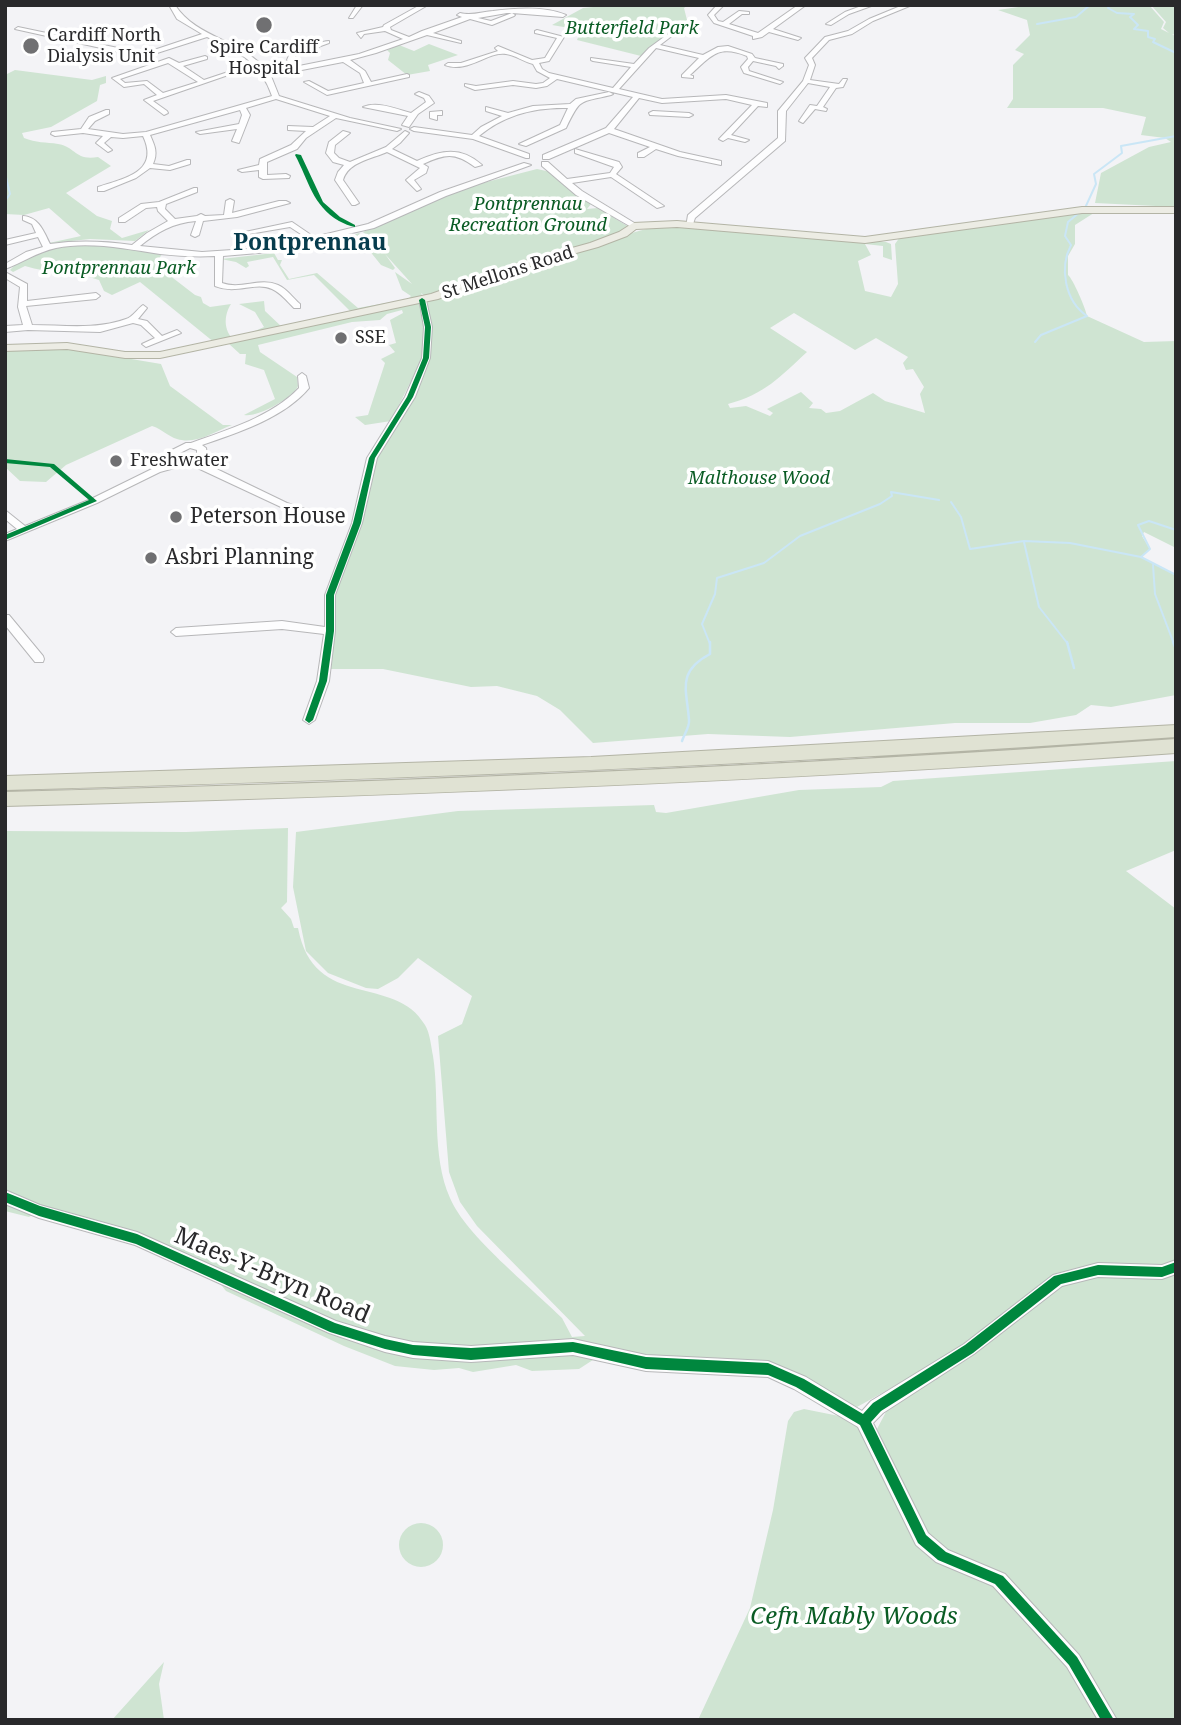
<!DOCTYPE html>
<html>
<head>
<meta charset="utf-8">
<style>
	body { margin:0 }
	#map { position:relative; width:1181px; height:1725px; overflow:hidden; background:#f3f3f6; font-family:"Noto Serif",serif }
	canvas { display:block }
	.frame { position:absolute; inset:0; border:7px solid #29292b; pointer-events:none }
</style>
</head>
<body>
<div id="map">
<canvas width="1181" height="1725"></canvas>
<div class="frame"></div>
</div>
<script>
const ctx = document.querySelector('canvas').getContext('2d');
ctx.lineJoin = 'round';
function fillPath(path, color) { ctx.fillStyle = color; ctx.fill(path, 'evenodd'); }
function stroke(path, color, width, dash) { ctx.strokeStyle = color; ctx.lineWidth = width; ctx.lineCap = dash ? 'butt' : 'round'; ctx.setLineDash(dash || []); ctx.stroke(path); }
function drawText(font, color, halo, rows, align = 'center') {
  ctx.font = font + ' "Noto Serif",serif'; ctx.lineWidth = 7; ctx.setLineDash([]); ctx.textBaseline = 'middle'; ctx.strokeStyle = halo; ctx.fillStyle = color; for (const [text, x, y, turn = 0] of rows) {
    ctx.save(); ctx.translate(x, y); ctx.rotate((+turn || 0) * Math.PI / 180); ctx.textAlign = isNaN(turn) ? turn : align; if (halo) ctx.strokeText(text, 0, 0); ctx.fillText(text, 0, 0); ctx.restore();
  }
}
fillPath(new Path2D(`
	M613 5H688L684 8 687 20 683 26 675 28 641 56 577 40 581 30 552 25 583 8Z
	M1032 5H1149L1164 22 1161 29 1169 33 1163 28 1166 22 1151 5H1176V35L1172 34 1176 37V207L1095 203 1101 173 1149 147 1171 142 1165 138 1141 135 1146 117 1103 108H1007L1013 99V65L1024 54 1015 50 1030 35 1027 20 998 10Z
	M429 44 458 55 428 65 430 71 407 75 388 60 390 53 387 50 399 45 414 51Z
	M15 70 92 80 106 76V83L100 85 97 101 51 127 22 133 24 138C36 143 46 142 58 144 76 147 75 161 98 157L111 166 66 193 97 216 112 221 110 229 122 238 149 230 135 241 90 239 53 243H49L81 236 49 208 24 215 5 214V75Z
	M537 169 551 172 591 204 587 209 598 208 629 227 621 234 425 296 421 293 423 298 414 303H424C470 281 519 269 568 256 601 246 631 229 666 226L886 242 891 244 892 260 883 257V246L865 244 871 255 858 261 865 291 891 297 898 284 895 244 900 237 980 224 1097 211 1075 225V244L1068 256V275C1073 279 1086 309 1087 316L1144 342 1176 341V548L1144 532 1142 536 1150 549 1141 557 1176 575V695L1111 707 1091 705 1076 715 1030 723H955L790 737 708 734 593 743 560 710 537 696 497 686 471 687 383 669H327L332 604 374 461 430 356 425 323 421 361 391 421 365 425 355 417 368 415 385 363 381 359 395 352 389 345 396 343 390 320 403 313 402 310 387 314 380 320 352 322 258 345 260 352 297 377 298 386C293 398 257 418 244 415L275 399 264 370 245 364 246 354H240L228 343 264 327 255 312 239 304 264 301 265 311 283 328 351 312 314 275 287 280 273 257 247 262 249 266 246 268 236 262 221 259 274 253 278 260H282L280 265 289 279 317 273 358 308 408 299 411 296 402 290 395 272 412 284 385 254 395 268 393 270 381 265 360 239 329 243 322 250V244L359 233 378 248 363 232 467 187ZM794 313 855 350 876 338 908 357 903 363 906 370 913 369 924 387 920 394 925 413 885 401 873 393 840 411 826 413 821 409 809 408 813 403 801 392 767 409 773 413 770 416 746 406 730 408 728 404C765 394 780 377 807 352L770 328Z
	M104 245 162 254 157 262 160 268 195 295 201 297 203 303 210 307 231 304C224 315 223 330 234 340L215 343 140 282 112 295 104 291 99 280C75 271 49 274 25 266L13 272 10 270C30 247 74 245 104 245Z
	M66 348 161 364 170 386 223 425H232C216 431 196 445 177 439 169 437 162 429 152 426L66 465 46 482 20 481 5 467V351Z
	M1176 761V850L1126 871 1176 909V1260L1163 1266 1077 1269 963 1348 857 1407 783 1369 599 1356 579 1369 532 1371 516 1365 473 1372 459 1368 434 1370 395 1366 344 1346 226 1291 218 1281 137 1239 39 1211 29 1217 5 1211V831L186 832 288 828 287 902 281 908 291 919 294 928H298C314 1012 395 973 425 1025 430 1033 431 1046 433 1056 440 1101 431 1155 450 1198 466 1236 531 1287 562 1318L572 1337 585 1336 477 1226 460 1202 449 1172 438 1036 462 1024 472 996 418 958 398 978 378 989 366 988 328 973 306 951 293 887 296 832 458 811 654 805 656 812 666 813 799 790 881 787 893 781Z
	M1176 1274V1720H1116L1002 1574 939 1545 928 1536 877 1429 888 1408 1055 1288 1088 1276Z
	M804 1409 864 1421 922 1539 1019 1601 1108 1720H698L750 1608 773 1510 788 1421 794 1412Z
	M399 1545a22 22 0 1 1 44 0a22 22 0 1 1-44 0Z
	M164 1662 159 1684 164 1720H112Z`), '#cfe4d2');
stroke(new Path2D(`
	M1110 5 1108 8 1117 13 1134 14 1130 17 1138 25 1134 29 1148 31V37L1155 39 1153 42 1176 53
	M1037 24 1076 17 1090 5
	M5 173 10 194 5 201
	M1085 208 1096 184 1094 174 1122 153 1121 146 1176 136
	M1035 342 1041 335 1087 316C1065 301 1059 268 1071 245L1065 236 1068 222 1080 212
	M951 502 961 517 970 549 1024 541 1070 543 1141 557
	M1176 530 1149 521 1138 525 1150 549 1141 557 1176 575
	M1024 542 1039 607 1068 644
	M1153 565 1155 594 1174 644
	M710 644 702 624 715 594 717 578 764 563 800 536 880 504 892 496 891 492 939 500`), '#cae6f6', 2);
stroke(new Path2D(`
	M1067 642 1074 668
	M1173 642 1176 649
	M682 741C684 735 690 726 689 720 687 690 676 672 710 654V642`), '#cae6f6', 2.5);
const minor = new Path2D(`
	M169 5H175C197 39 242 39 268 72L293 67 287 60 290 53 280 50 268 51V49C282 45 284 50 296 50 307 50 318 41 329 41V43L296 55 293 60 299 66 359 54 403 39 385 31 364 34 361 38 357 33 383 27 384 25 420 5H428L390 27 391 30 409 37 422 31 462 17 457 15 460 13C472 16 481 12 493 11 515 8 546 6 566 15L563 17 512 13 515 15 514 16 492 25 470 19 433 33 461 41V43L427 35 376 53 350 60 365 71 371 82 407 74 409 75V77L327 95 304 82 309 81 328 91 364 83 360 73 343 62 271 76 279 96 350 118 401 129 397 131 336 118 306 138 297 149 267 162V175L286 174 290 176 289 178 263 179 259 177V170L242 172 238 170 259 165 260 159 291 145 306 131 288 130V126L313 127 330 116 276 99 246 108 250 115 239 143 232 141 237 129 200 134 196 132 239 124 242 115 240 110 150 135C155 146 158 153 153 164L169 166 187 160H190V164L170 170 150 168 136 178 104 191H98V187C125 178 160 172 143 136L123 138 111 137 104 143 112 150 108 152 96 143 103 136 83 133 55 136 51 134 52 132 81 129 89 117 106 110H109V114L95 121 88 129 123 134 146 132 272 96C260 61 239 52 207 37L154 54 137 56 15 29 18 27 137 52 151 51 202 34 177 19ZM507 13H512L491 21 478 18Z
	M357 5H363L353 18H349Z
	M717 5H724L714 15 718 21 723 22 739 11 749 12V14H742L729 24 758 33 798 5H806L773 29 801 38 798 40 769 32 762 37 753 39V36L714 23 708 15Z
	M864 5H874L849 14 831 25 826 24 845 12Z
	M903 5H912L873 21 852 34 829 40 812 58 815 65 810 80 839 84 843 79H847L843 87 836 88 823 107 827 109 826 111 815 109 803 123 799 121 810 105 817 106 830 87 808 83 786 111 785 141 695 218 692 227H686L688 215 778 138V111L803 81 809 65 805 58 825 37 848 31 869 19Z
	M679 26 682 28 681 29 660 45 703 55 718 47 728 46 752 54 755 58 783 64V66L779 69 776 66 753 61 748 67 749 71 783 82 780 84 744 73 741 67 748 59 747 56C718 44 711 56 690 75L693 76V78L682 77V75L699 58 656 48 619 89 662 99 726 95 767 103V107L758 106 731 135 749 140 745 142 728 138 723 141 719 139 752 105 726 99 662 103 639 98 614 129 680 152 721 161V165L678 156 656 149 644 157H638V153L650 147 609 133 549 159H543V155L606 128 633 97 557 79 547 86 536 88 513 85 475 90 465 86V84L476 86 513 81 536 84 543 83 550 78 537 71 533 64C524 62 515 55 506 54 488 51 467 74 445 65L448 63H461L498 51 495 48 498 46 532 60 545 58 557 38 535 33V31L537 30 564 37 549 61 539 63 542 69 549 73 613 88 631 67 593 61 591 60V58L634 64 649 48Z
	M205 56 207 57V59L183 66 204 80 231 71 234 73 153 101 167 111 168 113 164 115 144 100 157 95 144 84 124 87 112 78 169 58 179 63ZM168 63 198 82 163 93 147 81 125 83 120 79Z
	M419 92 429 96 434 103 418 114 409 127 402 125 408 116 363 107C378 101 396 109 411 113L426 102 424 98 415 94Z
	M609 92 613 94 611 95C579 103 581 97 566 128L526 146 519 144 560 125 568 108C535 107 504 115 479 136L529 154V158H526L473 139 414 131 410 129 414 127 472 135 481 127 502 116 486 111V107L508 113 533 106 570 104 576 99Z
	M442 111V115H437V120L430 118V112Z
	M653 111 689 113 693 115 689 117 650 115 649 113Z
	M343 131 350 133 335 145 334 153 339 158 350 162 386 147 405 131 409 133 400 143 392 149 417 161C441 150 461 146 482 165L475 167C454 152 446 154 423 164L428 167 426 173 414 180 421 189 417 191 406 180 420 168 387 152C371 159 348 162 343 180L359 203 355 205H352L335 180 338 172 344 165 333 162 326 153 329 142Z
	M575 149 619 162 622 167 616 174 664 206 657 208 611 177 572 183 582 191 636 224 637 226 633 228 576 195 542 166V162H548L567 179 610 173 614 167 575 153Z
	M524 163 531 165 446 196 374 228 313 242 290 227 249 234 245 232 292 222 314 237 368 224 440 192Z
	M194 188H197V192L166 204 165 209 175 219 197 216 201 214 205 216 224 215 226 201 230 199 234 201 232 213 279 201H286L290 203 237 217 203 221 199 235 195 237 191 235 196 221C173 223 157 232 140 246L202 252 308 245V249H305L223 256 222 283C241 290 260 277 278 285 287 289 293 298 300 304V308H294C287 301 281 293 272 289 255 281 237 295 215 286V256C196 257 178 256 160 254 126 249 90 241 56 248 37 252 22 263 5 269V264L26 252 43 247 38 237 5 245V240L36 233 32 224 23 220V216C39 217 44 232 50 244 78 240 104 241 132 245L147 233 168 221 158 211 157 207 146 208 125 222H119V218L141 204 159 202Z
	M5 272 27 284V301L96 293 100 296 96 299 26 306 32 325C63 325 96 330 126 319 133 317 137 309 143 305L147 308 138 319 147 321 162 336 177 330 181 333 146 347 142 344 155 338 141 325 133 323 100 332 28 330 5 332V326L23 325 18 307 20 287 5 278Z
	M419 298 426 300 432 327 430 358 415 397 377 458 362 523 335 595V631L329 681 315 720 309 724 303 720 317 681 324 634 282 629 176 636 171 632 176 628 282 621 325 627V595L352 523 367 458 405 397 422 358 424 327Z
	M302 373 306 376 309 388C284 418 237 433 202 445L206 448 207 455 200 461 287 503 305 509V513L302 514 281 507 189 464 160 472 97 503 5 541V534L17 529 5 519V510L25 526 91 499 154 468 174 462 170 452 172 450 186 443H191C227 430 273 416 299 388L298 376ZM190 448 197 450V454L191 458 181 457 180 453Z
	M5 615H9L43 656 44 659 43 662H35L5 625Z
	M5 1190 40 1205 137 1232 336 1321 385 1336 413 1342 471 1346 573 1339 646 1355 768 1361 806 1377 862 1411 871 1401 964 1344 1053 1275 1098 1263 1162 1265 1176 1260V1274L1162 1279 1098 1277 1062 1286 974 1354 883 1413 873 1423 928 1533 948 1550 1005 1574 1079 1655 1117 1720H1098L1067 1667 993 1586 936 1562 916 1545 858 1427 794 1389 768 1377 646 1371 573 1355 471 1362 413 1358 385 1352 329 1333 135 1245 39 1218 5 1204Z`);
const major = new Path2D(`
	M1082 207H1176V213H1082L865 243 677 227 636 229 627 236 598 247 533 265 438 299 160 358H125L67 349 5 351V345L67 343 125 352H160L431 294 525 261 590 243 619 232 633 223 677 221 865 237Z`);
const highway = new Path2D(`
	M1176 725V737C786 765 396 779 5 790V776L591 757Z
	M1176 739V753C786 781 396 796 5 806V792C396 782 786 767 1176 739Z`);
stroke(minor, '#b7b7b9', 2);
stroke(major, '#b3b4a5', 2);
stroke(highway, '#b3b4a5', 2);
fillPath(minor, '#fdfdfe');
fillPath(major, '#ecece4');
fillPath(highway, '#e0e2d3');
fillPath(new Path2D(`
	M296 154 301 155 323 202 340 217 355 225V227C349 226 345 224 339 221 312 205 309 181 295 155Z
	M422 298 425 300 431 327 429 358 413 397 375 458 361 523 334 595V631L327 681 313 720 309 723 305 720 319 681 326 631V595L353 523 369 458 407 397 423 358 425 327 419 300Z
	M5 459 54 464 97 501 5 540V535L89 500 50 467 5 463Z
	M5 1192 40 1206 137 1234 335 1323 385 1339 413 1345 471 1348 573 1342 646 1357 768 1363 804 1379 863 1414 873 1403 965 1345 1054 1276 1098 1265 1162 1267 1176 1262V1272L1162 1277 1098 1275 1061 1284 973 1353 881 1411 871 1422 926 1535 946 1552 1003 1576 1077 1657 1114 1720H1101L1069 1665 995 1584 938 1560 918 1543 860 1425 796 1387 768 1375 646 1369 573 1352 471 1360 413 1355 385 1349 330 1332 136 1244 39 1216 5 1202Z`), '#00873e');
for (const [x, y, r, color] of [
	[264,25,9,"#707072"],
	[31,46,9,"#707072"],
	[341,338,7,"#707072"],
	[116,461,7,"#707072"],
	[176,517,7,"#707072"],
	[151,558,7,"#707072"]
]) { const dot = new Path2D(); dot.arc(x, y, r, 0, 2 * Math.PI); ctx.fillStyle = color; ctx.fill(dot); stroke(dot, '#fff', 2.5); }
drawText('italic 18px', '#0a5c24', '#fff', [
	["Butterfield Park",632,29],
	["Pontprennau",528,205],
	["Recreation Ground",528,226],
	["Pontprennau Park",119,269],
	["Malthouse Wood",759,479]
]);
drawText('18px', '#29292b', '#fff', [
	["Cardiff North",47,36],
	["Dialysis Unit",47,57],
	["Spire Cardiff",264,48,"center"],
	["Hospital",264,69,"center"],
	["SSE",355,338],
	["Freshwater",130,461]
], 'left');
drawText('18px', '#29292b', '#fff', [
	["St Mellons Road",508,273,-18]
]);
drawText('21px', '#29292b', '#fff', [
	["Peterson House",190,517],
	["Asbri Planning",165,558]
], 'left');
drawText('bold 23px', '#063c4d', '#fff', [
	["Pontprennau",310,243]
]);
drawText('24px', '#29292b', '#fff', [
	["Maes-Y-Bryn Road",272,1276,23]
]);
drawText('italic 24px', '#0a5c24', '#fff', [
	["Cefn Mably Woods",854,1617]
]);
</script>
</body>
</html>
